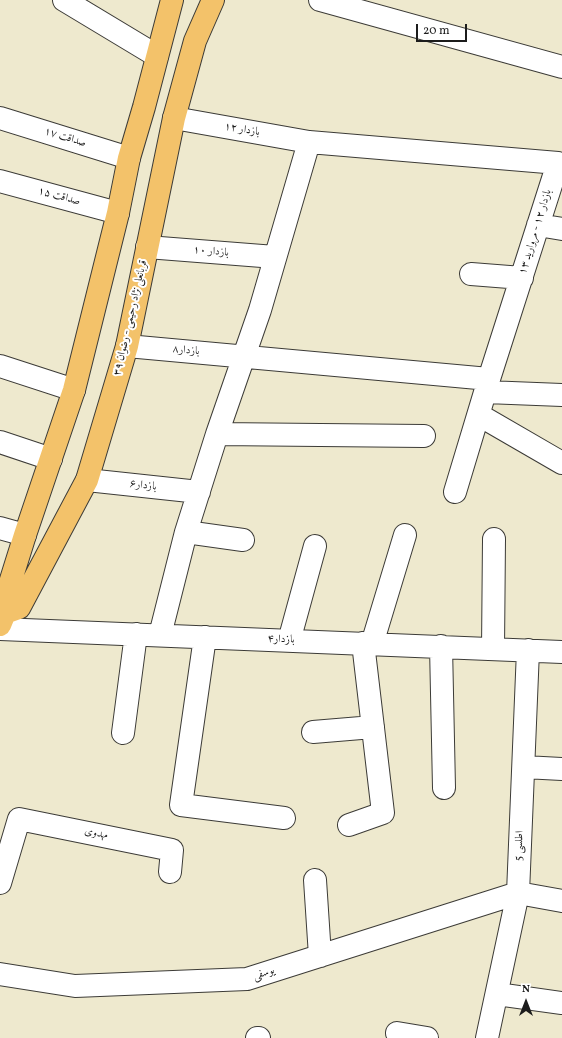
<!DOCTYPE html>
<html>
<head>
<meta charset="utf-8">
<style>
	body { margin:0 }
	#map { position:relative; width:562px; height:1038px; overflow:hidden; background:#eee9ce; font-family:Vollkorn,serif }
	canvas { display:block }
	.north { position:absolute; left:506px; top:982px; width:40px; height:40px; -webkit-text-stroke:3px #fff; paint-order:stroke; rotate:0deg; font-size:11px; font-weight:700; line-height:16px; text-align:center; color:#1c1c1c }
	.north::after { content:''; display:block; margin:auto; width:14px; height:18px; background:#1c1c1c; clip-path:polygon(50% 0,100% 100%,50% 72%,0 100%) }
	.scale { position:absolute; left:416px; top:24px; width:51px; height:18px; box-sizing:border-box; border:2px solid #1c1c1c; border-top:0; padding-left:5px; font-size:12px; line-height:14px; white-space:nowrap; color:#1c1c1c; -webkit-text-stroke:3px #fff; paint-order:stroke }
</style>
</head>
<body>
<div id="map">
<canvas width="562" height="1038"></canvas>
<div class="north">N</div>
<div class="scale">20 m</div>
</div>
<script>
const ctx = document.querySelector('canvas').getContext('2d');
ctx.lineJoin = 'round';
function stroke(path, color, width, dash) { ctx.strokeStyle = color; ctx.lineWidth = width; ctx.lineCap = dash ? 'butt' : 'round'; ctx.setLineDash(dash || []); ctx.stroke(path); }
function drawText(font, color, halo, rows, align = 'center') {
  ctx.font = font + ' Vollkorn,Amiri,serif'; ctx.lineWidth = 4; ctx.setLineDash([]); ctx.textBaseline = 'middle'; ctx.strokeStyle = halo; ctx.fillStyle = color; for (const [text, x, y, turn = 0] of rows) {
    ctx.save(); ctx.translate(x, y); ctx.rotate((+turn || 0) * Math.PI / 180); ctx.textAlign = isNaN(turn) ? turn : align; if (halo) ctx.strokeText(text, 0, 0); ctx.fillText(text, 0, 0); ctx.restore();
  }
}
const minor = new Path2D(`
	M64 0 157 56
	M320 0 562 67
	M0 118 129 158
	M174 118 309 142 558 163 489 379 455 492
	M0 181 118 213
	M538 225 562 229
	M147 247 275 257
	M471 274 522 278
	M127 346 489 379
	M0 366 74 390
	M486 392 562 395
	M479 415 562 463
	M217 434 424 436
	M0 442 51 459
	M87 480 199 492
	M0 528 25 535
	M186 532 243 540
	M0 629 562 652
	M160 635 186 532 217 434 260 310 309 142
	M205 637 181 805 284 818
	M289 641 315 546
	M372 644 405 535
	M441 646 444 788
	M493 649 494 539
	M313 732 373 727
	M123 733 136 634
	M524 767 562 769
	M349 825 383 813 363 643
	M315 880 320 956
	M0 883 19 819 172 850 170 872
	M0 974 75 986 247 979 518 893 562 901
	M497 994 562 1003
	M397 1033 427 1038
	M257 1038H259
	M487 1038 518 893 528 650`);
const major = new Path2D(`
	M5 613 19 608 87 480 127 346 174 118 195 41 213 0
	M0 625 5 613V599L25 535 74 390 118 213 129 158 144 107 172 0`);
stroke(minor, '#3c3b37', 24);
stroke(major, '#3c3b37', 24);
stroke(minor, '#fff', 22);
stroke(major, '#f3c26a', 22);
drawText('11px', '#1c1c1c', '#fff', [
	["بازدار ۱۲",242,130,10],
	["صداقت ۱۷",65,138,17],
	["صداقت ۱۵",59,197,15],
	["بازدار ۱۲ - مروارید ۱۳",536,232,-73],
	["بازدار ۱۰",211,252,5],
	["قربانعلی نژاد رحیمی - رضوان ۳۹",131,318,-77],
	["بازدار۸",186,351,5],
	["بازدار۶",143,486,7],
	["بازدار۴",281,640,2],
	["مهدوی",96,834,12],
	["اطلسی 5",520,846,-88],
	["یوسفی",264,974,-18]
]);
</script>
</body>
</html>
